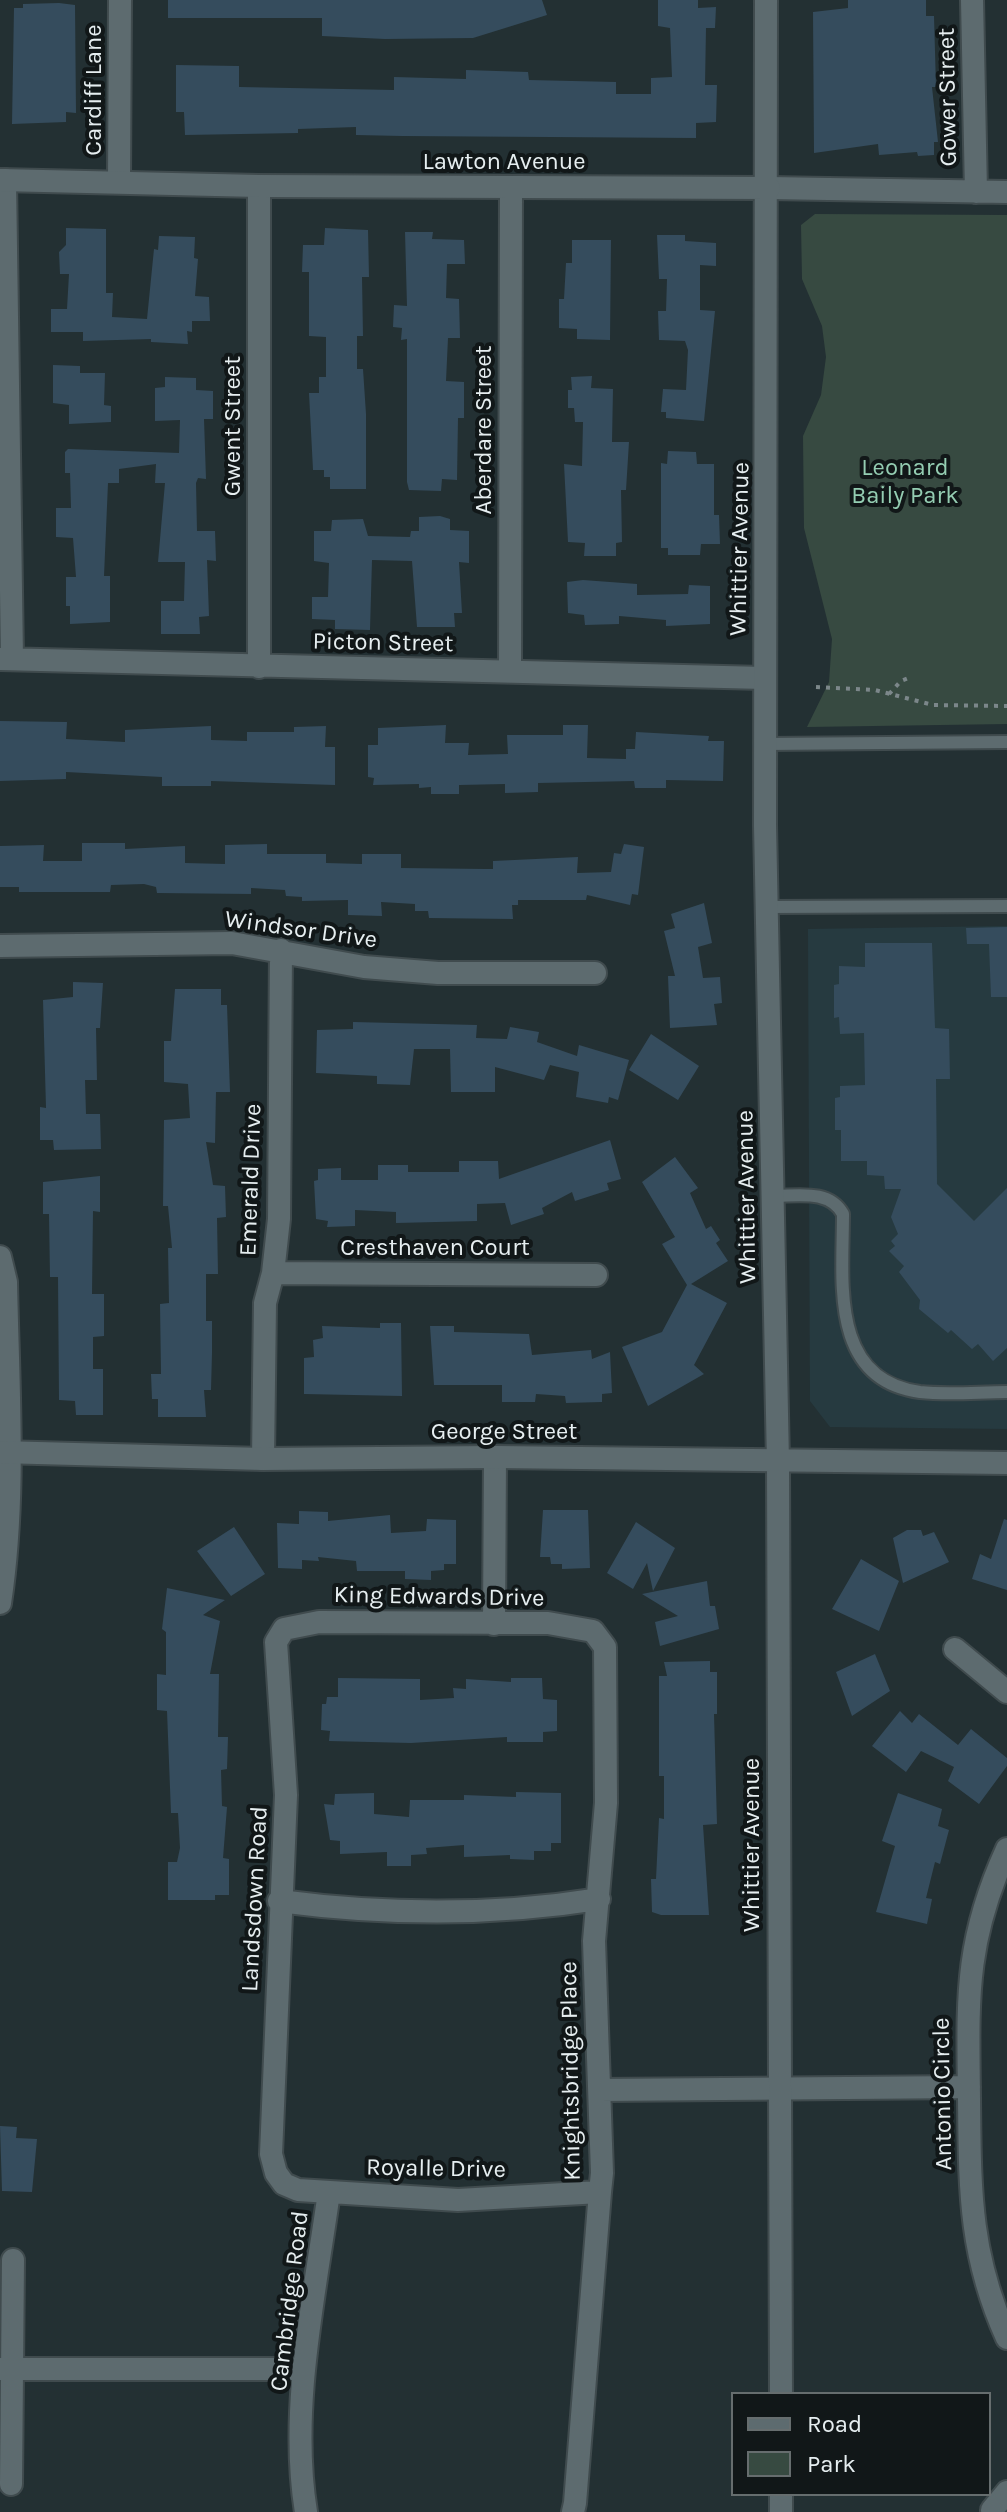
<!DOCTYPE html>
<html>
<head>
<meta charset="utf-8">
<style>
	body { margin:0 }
	#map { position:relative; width:1007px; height:2512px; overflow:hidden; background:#233033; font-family:Karla,sans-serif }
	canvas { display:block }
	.legend { position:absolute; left:731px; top:2392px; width:260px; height:104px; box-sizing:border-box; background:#111718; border:2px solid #666d6e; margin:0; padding:10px 14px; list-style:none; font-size:24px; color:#e6eef0 }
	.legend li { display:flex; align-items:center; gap:16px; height:40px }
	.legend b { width:40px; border:2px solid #666d6e }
</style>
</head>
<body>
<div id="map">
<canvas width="1007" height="2512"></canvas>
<ul class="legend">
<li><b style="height:10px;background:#5d6b6f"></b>Road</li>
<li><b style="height:22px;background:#374a41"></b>Park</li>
</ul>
</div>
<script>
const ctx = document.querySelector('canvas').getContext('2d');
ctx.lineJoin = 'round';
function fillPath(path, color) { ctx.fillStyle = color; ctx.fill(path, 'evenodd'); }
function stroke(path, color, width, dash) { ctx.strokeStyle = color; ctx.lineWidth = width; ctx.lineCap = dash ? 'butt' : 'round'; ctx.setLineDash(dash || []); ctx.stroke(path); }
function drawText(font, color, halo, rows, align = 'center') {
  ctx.font = font + ' Karla,sans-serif'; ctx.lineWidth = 8; ctx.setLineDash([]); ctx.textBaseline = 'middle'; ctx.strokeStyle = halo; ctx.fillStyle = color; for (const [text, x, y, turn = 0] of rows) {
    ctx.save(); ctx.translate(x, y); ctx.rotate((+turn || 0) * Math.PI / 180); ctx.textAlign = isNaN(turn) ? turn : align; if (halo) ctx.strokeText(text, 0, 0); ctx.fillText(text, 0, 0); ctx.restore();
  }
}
fillPath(new Path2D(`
	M1007 926V1429L830 1427 810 1401 808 929Z`), '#263a40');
fillPath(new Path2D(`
	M815 214 1007 215V724L807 727 829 682 832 639 804 528 803 436 821 395 826 357 822 326 802 279 801 225Z`), '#374a41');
fillPath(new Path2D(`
	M168 0H542L547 15 473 38 385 39 322 36V18H168Z
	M658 0H698V8L716 7 715 28H706L705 85H717L716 122 696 123V138L402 136 356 135V127L298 129V133L185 135 184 112H176V65L239 66V87L394 90V77L466 79V70L528 72 529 80 616 82V94H651V78L672 77 670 28 658 26Z
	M848 0H926V16H934L936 87H932L938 142H934V155L918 156 917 152 879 155 878 144 814 153 813 12 848 8Z
	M59 3 75 5 76 113 66 112V122L12 124 14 8H23V4Z
	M66 228 106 229V293H113L112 317 147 319 154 249 158 250 159 236 195 237 194 258 198 259 195 296 209 297 210 321H192V332L187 331 188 344 151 342V339L83 341V332H51V309H67L69 274H60L59 252 66 245Z
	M325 228 368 230 369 277H362L363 336H357V369H363L366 414V489H330V477H324V470H313L309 393H319V377H326V337L309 336V272H302L303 245H324Z
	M405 232H433L432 239 464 240 465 264H447L446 298 459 299 460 338H448L446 381 464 382V418H458L457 480 442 479 441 491 409 490 407 482V339L401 340 402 328 393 327 394 305 407 306Z
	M657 235H685V241L716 243V266L700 265V310L715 311 704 421 666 418V412H661L663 389 686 390 688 350 685 341 659 340 658 311H666L667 279H659Z
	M572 240H611L610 340 577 339V329L559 328V299H564L566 263H572Z
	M53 365 80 366V373H105L104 405 111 406V422L69 424V405L53 403Z
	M592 376 591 388 613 389 612 442H629L626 490H621L622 542 616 543V556H584L585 543 568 542 564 464 582 466 583 422H575L574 408H568V390H572L571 377Z
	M165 377 196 378V390L213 391V419H204L206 479 198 478 196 483 197 531H215L216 561 207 560 209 616 199 617 200 634H161V601H184L185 562H158L165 483H155L156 464 119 469V483H108L104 576H110V622L70 624V606H66V577H76L73 538 56 537V508H71L70 473H65V452L68 449 179 453 180 420 155 421V388L165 387Z
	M668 451 696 452 697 464H714V515H719L720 544H701L700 555H668V548H661V463L667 464Z
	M440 516 450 519V530L469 531V563L459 562 462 613H454L455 627H417L412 561 372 560 370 630 335 629V620L312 619V597H328L329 563 314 561V531H331L332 520 363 519 368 536 410 537 411 531H419V517Z
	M583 580 637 584V595L688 594 689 585 710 586V624L666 626V620L619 616V624L585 625 584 615 568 613 567 582Z
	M0 721 67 722 66 739 125 742V730L211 726V740L247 741V732H294V727L326 726 325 747H335V785L211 781V786H162V777L66 772V779L0 781Z
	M446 725 445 743H469L468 755 508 754 507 735H563V725H588L587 758 626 759V749H635L636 732 709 736 708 741H724L723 781 666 780V788H635L634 781 538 783V792L505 793V784L459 785V794H431V787L419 788V784L373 785 374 778 368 777V745H378V728Z
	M82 843H125V849L185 846V863L225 864V845L267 844V854H326V863L362 864V854H401V868L486 869H493V861L578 857 577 873 611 872 614 853 621 854 624 844 644 847 638 895 632 894 630 905 587 895 586 900H518V905H512L513 919 429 918 428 911H415V904L381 902 382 916 348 915V900L302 901V897L286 896 285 890 251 888V894L157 893 156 887 144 884 111 885 110 892H19V887H0V846L44 845 43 861H82Z
	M704 903 712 943 698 947 703 978 720 977 722 1003 714 1004 717 1025 670 1028 668 976H675L664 931 675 928 671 914Z
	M1007 927V997H991L989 944H967L966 928Z
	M865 943H932L935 1028 949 1029 950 1079H936L937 1184 974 1221 1007 1188V1348L993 1361 978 1344 972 1349 951 1330 948 1333 919 1309 920 1300 899 1272 904 1266 889 1251 895 1246 891 1241 898 1234 891 1217 901 1189H885L884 1176 867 1175V1161H841V1130H835V1098L840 1097V1086L865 1085 864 1033 840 1034 839 1017 834 1018V985L839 984V966L865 967Z
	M73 982 103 983 100 1028H96L97 1080H85L86 1114H100L101 1149 54 1150 53 1140H40V1107L46 1108 43 1000 73 997Z
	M175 989H221V1005H227L230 1092H216L215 1143 206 1142 213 1185 225 1186 226 1217 217 1218 218 1274H206V1321H212V1353L211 1390H204L206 1417H158V1399H152L151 1374H161L160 1304 169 1303 168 1248H172L168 1206H163L164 1120 190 1118 188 1084 164 1082V1041H171Z
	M353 1022 477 1025 476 1038 507 1039 510 1027 539 1032 537 1042 577 1056 579 1045 629 1060 618 1100 609 1097 608 1103 576 1097 579 1072 550 1065 544 1080 495 1067V1092H451L450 1049H414L410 1085 377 1084V1076L316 1073 317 1030 353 1029Z
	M651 1034 699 1066 678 1100 629 1070Z
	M610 1140 621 1179 607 1183 609 1190 575 1201 572 1192 542 1208 544 1214 511 1225 505 1203 477 1204V1221L396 1223V1212L355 1210V1226L327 1227 328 1221 316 1219 314 1181 318 1180V1169L341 1168V1180H378V1165H408V1172H459V1161H498L499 1179Z
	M675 1157 698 1188 690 1193 706 1229 711 1226 720 1240 716 1243 728 1261 691 1284 727 1303 694 1365 704 1374 648 1406 622 1347 662 1332 687 1285 662 1244 675 1237 642 1182Z
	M100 1176V1212L93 1211 92 1294H104V1336L93 1337V1369H103V1415H76L75 1401 59 1400 58 1277H50L49 1214H43V1182Z
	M380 1323H401L402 1396 304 1394V1358L314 1357 313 1340 323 1338 322 1326 380 1328Z
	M430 1326H454V1332L529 1334 532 1355 591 1350 592 1359 610 1352 612 1393 602 1394V1402L566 1403 565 1396 536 1394 535 1402H502V1385H434Z
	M543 1510H588L590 1568 562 1569V1564H551L550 1557H540Z
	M299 1511 328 1512V1521L390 1515 391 1533 426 1531 427 1519 456 1520V1564H444V1570L431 1571V1580L405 1579V1571H357L356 1561 318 1557 319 1561 302 1560V1569L278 1568 277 1523 299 1524Z
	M1004 1519 1007 1520V1590L972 1579 980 1554 991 1559Z
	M636 1522 675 1548 653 1591 647 1563 633 1589 607 1573Z
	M234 1527 265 1574 231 1596 197 1551Z
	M907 1530H921L923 1536 934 1532 949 1562 903 1583 893 1538Z
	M861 1559 899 1581 879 1631 832 1609Z
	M707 1581 710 1606H715L719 1629 660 1646 655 1622 678 1616 642 1594Z
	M167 1588 225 1600 203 1615 220 1621 210 1674H219L218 1737H228L227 1769 221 1770 222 1806 227 1807 223 1858 229 1859V1895H215V1900H168V1862H177L180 1848 178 1813H171L167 1711 157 1710V1674L166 1675V1632L162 1629Z
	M875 1654 890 1691 852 1716 836 1672Z
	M710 1661V1672H717V1714H714L717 1824 703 1825 709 1915H661L652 1912 651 1879H656L659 1818 664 1819V1776H659V1676H667L664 1662Z
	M338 1678 420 1679V1700L454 1698 453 1688 466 1689V1679L511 1682V1678H542L543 1699 557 1700V1731L543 1732V1742H507V1737L411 1743 329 1741 330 1731 321 1730 322 1704H326L327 1697H338Z
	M900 1711 912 1723 919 1714 958 1745 971 1729 1007 1758V1766L979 1804 948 1781 954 1767 921 1751 906 1772 872 1746Z
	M516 1792 561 1793V1843H551V1851H534V1860L510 1859V1855L464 1857V1845L426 1848 427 1854 411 1855V1866H387V1852L340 1854V1841L330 1840 324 1804 334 1805 335 1794 374 1793V1814L409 1817 410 1800H464V1795L516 1797Z
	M898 1793 942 1809 938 1826 949 1830 940 1864 935 1862 926 1898 932 1899 927 1924 876 1912 895 1846 882 1841Z
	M0 2126 17 2127 16 2138 37 2139 32 2192 2 2191Z`), '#354c5d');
const service = new Path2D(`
	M765 744 1007 742
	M767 907 1007 906
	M773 1196C798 1196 829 1189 843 1214 843 1281 829 1380 920 1392 948 1395 979 1392 1007 1392`);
const minor = new Path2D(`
	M972 0 976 192
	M5 180 12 659
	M119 181 120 0
	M259 186V667
	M769 188 1007 192
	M0 659 764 678
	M510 671 511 188
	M0 946 232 943 364 967 438 973H595
	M0 1257 6 1282C8 1389 16 1497 0 1603
	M273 1273 596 1275
	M263 1459 265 1303 273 1273 279 1219 281 950
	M494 1624 495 1457
	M955 1649 1007 1692
	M1007 1849C964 1943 968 2000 969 2099 970 2189 969 2254 1007 2338
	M279 1901C386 1915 493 1916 599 1899
	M600 2090 969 2087
	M0 2369H304
	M11 2484 13 2260
	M992 2510 1007 2492
	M306 2512C289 2409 315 2294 329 2192
	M573 2512 575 2503 600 2192 602 2173 594 1941 606 1803 605 1647 593 1631 548 1623 319 1622 284 1629 276 1642 286 1795 271 2154 276 2173 284 2184 298 2190 458 2200 600 2192`);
const tertiary = new Path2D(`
	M766 0 765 825 778 1462 781 2394
	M0 180 259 186 769 188
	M0 1452 263 1459 495 1457 1007 1463
	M781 2494V2512`);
stroke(service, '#404b4e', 16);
stroke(minor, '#404b4e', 26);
stroke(tertiary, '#404b4e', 26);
stroke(new Path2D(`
	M816 687 875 690 933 705 1007 706
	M889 694 901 681 911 677`), '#7c878a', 4, [4, 6]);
stroke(service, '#5d6b6f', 12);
stroke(minor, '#5d6b6f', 22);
stroke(tertiary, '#5d6b6f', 22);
drawText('24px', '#e6eef0', '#111718', [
	["Cardiff Lane",94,90,-90],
	["Gower Street",948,97,-91],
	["Lawton Avenue",504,162],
	["Gwent Street",233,426,-90],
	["Aberdare Street",484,430,-90],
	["Whittier Avenue",740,549,-89],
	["Picton Street",383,643,1],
	["Windsor Drive",301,930,8],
	["Emerald Drive",251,1180,-88],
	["Whittier Avenue",747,1197,-91],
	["Cresthaven Court",435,1248],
	["George Street",504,1432],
	["King Edwards Drive",439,1597,1],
	["Whittier Avenue",752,1845,-90],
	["Landsdown Road",255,1899,-87],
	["Knightsbridge Place",571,2071,-91],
	["Antonio Circle",943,2094,-91],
	["Royalle Drive",436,2169,1],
	["Cambridge Road",290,2301,-83]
]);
drawText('24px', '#94cdb2', '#111718', [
	["Leonard",905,468],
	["Baily Park",905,496]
]);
</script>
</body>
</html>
